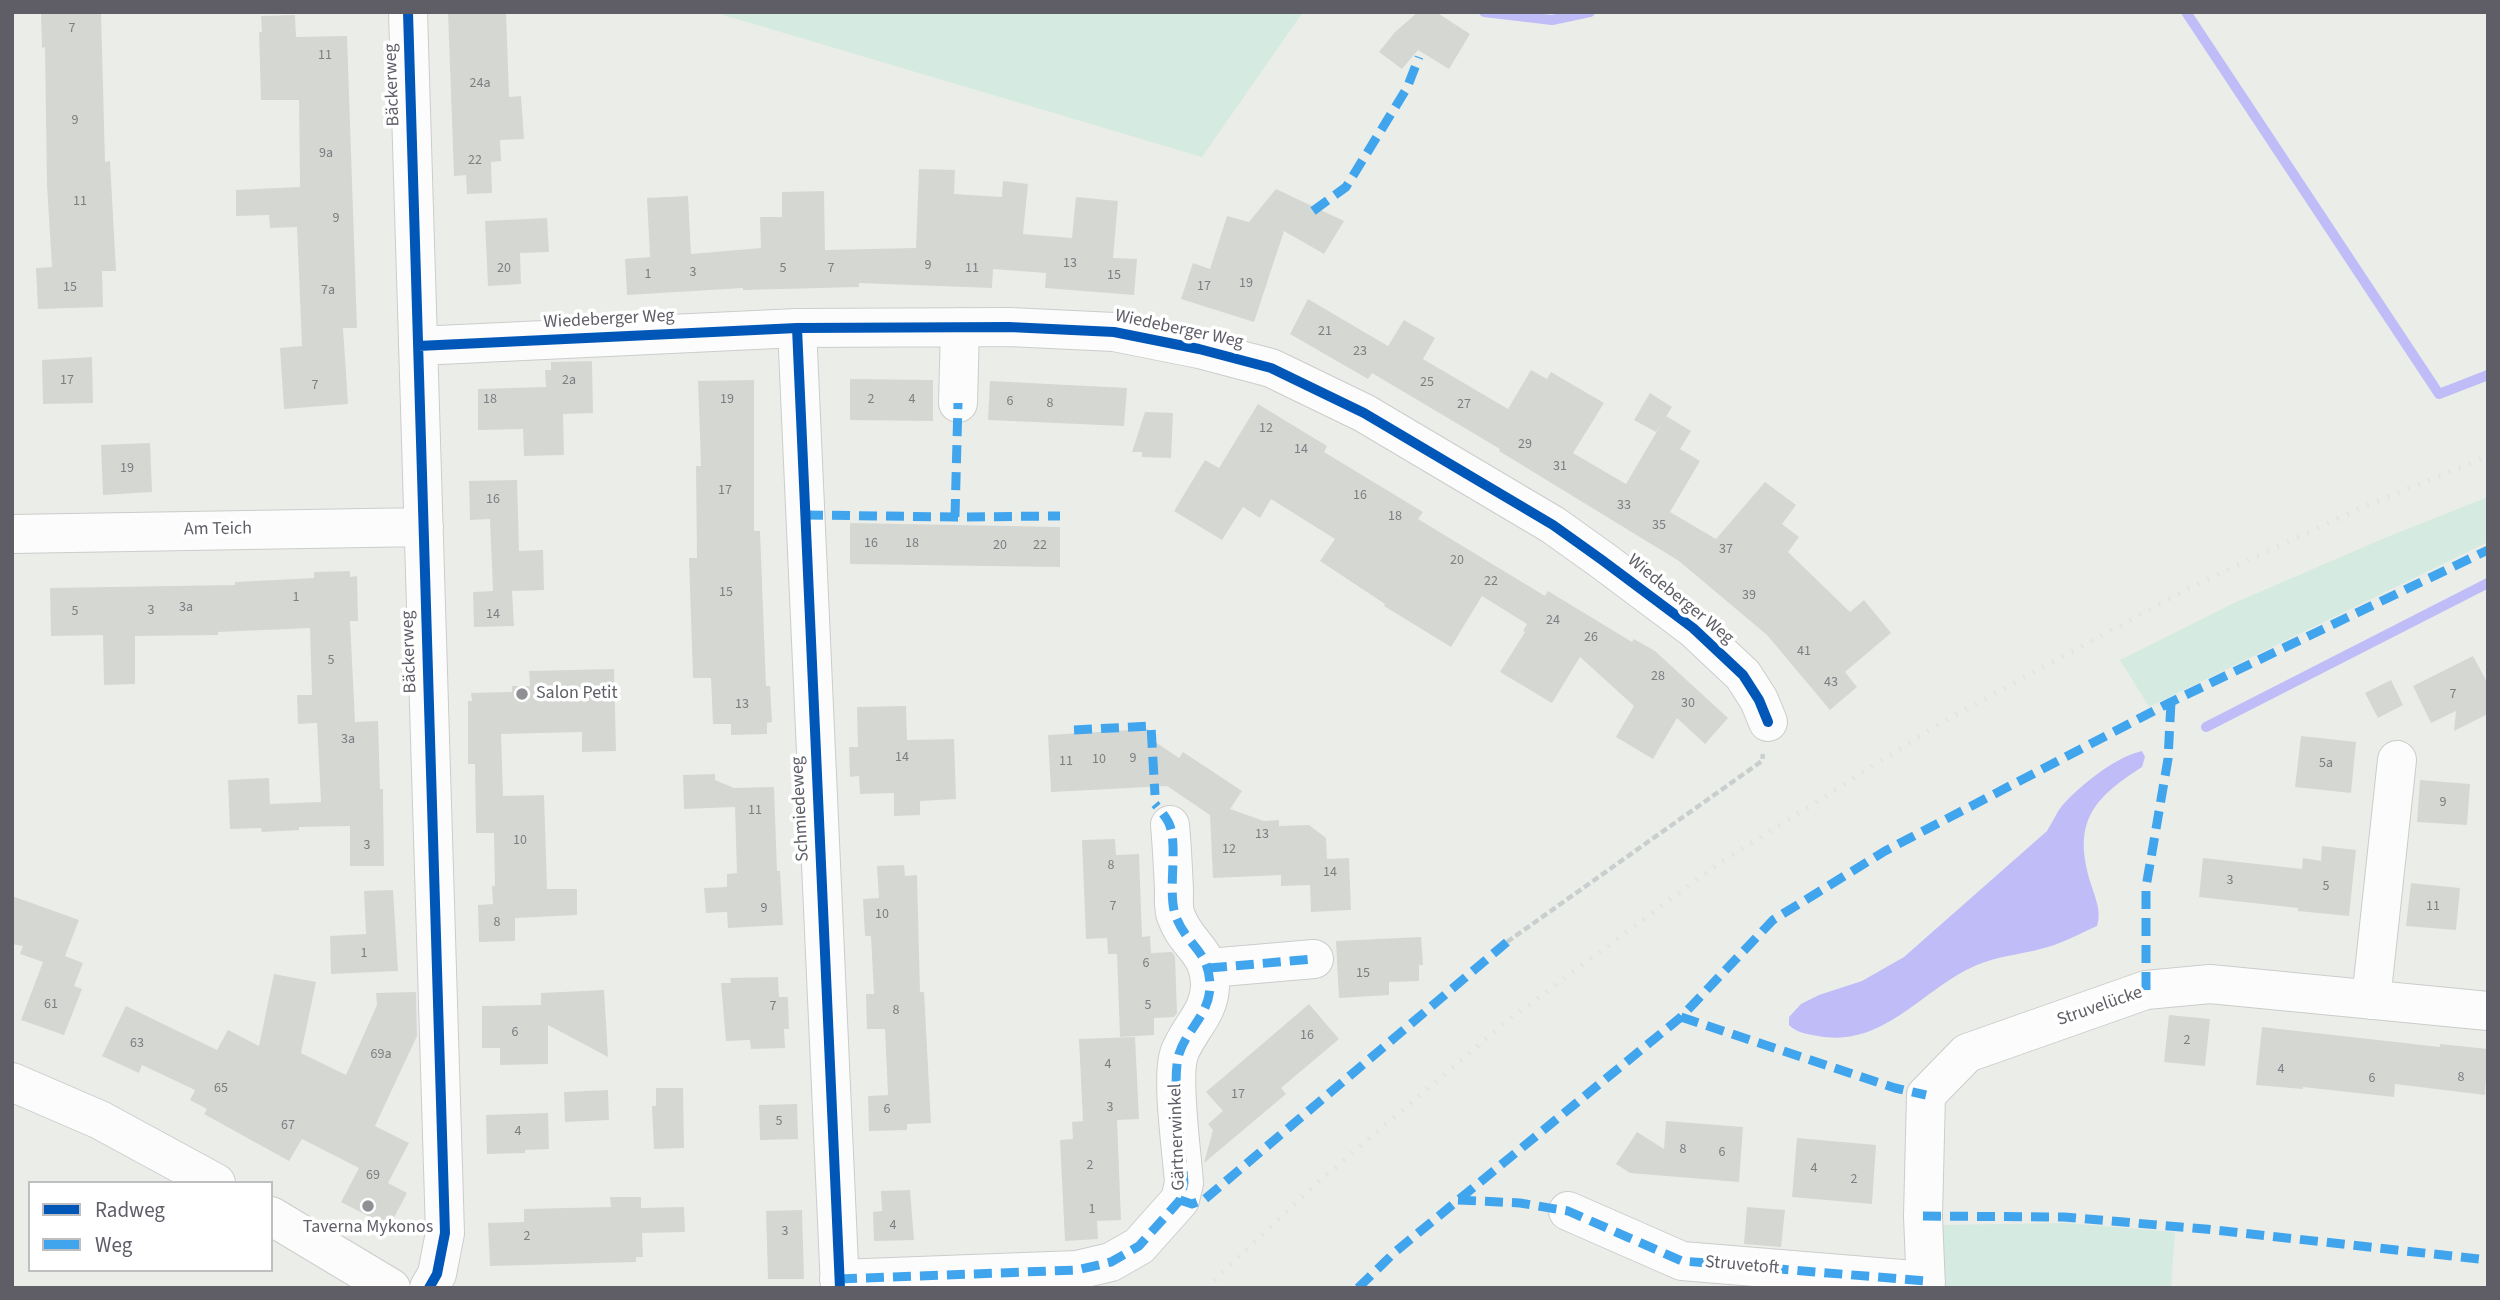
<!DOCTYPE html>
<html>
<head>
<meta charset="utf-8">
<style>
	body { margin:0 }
	#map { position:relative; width:2500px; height:1300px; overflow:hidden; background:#ebeee8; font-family:"Source Sans 3",sans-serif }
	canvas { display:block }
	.frame { position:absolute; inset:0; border:14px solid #5f5e67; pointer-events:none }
	.legend { position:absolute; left:28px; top:1181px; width:245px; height:91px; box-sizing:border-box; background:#fff; border:2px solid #bfbfc2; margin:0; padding:9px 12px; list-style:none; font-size:21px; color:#5f5e67 }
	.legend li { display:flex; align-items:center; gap:14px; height:35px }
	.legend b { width:35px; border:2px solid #bfbfc2 }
</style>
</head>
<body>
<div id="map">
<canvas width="2500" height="1300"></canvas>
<div class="frame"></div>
<ul class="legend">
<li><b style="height:9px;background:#0057b8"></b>Radweg</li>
<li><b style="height:9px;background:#41a5ee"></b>Weg</li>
</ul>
</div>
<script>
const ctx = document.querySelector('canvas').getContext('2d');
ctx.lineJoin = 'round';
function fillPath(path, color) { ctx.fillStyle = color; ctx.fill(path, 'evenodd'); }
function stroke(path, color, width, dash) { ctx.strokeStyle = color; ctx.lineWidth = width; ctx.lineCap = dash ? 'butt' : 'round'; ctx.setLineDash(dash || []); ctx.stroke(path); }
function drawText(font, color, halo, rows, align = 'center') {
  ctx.font = font + ' "Source Sans 3",sans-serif'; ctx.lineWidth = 7; ctx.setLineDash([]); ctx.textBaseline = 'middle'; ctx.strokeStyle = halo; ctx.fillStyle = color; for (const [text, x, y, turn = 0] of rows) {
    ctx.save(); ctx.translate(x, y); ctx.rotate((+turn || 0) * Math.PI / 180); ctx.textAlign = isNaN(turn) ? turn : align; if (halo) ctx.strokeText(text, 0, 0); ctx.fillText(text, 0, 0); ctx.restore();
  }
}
fillPath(new Path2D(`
	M720 12H1303L1202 157 720 14Z
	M2488 497V542L2149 707 2120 660 2234 603 2387 537Z
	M2065 1223 2175 1232 2171 1288H1943L1942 1225Z`), '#d5eae0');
fillPath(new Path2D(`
	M2142 751 2145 757 2142 767C2092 799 2072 823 2091 884 2095 898 2102 911 2097 926 2081 933 2065 942 2048 947 2028 953 2006 955 1985 962 1927 981 1888 1049 1818 1036 1807 1034 1797 1033 1789 1025V1017L1801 1004 1819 995 1862 981 1904 957 2047 831C2052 823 2056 814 2061 807 2079 786 2115 757 2142 751Z`), '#bfbcf8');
stroke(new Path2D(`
	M1484 12 1552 20 1590 12
	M2186 12 2439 394 2488 375
	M2206 727 2488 583`), '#bfbcf8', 10);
fillPath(new Path2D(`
	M41 12H101L105 162 110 161 116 271H102L103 307 38 309 36 268 52 267 47 185 45 47 42 48Z
	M448 12H506L509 97 521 96 524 139 500 140 501 161 491 162 492 193 467 194 466 175 454 176Z
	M1418 12H1436L1470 34 1449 69 1418 50 1402 69 1379 52 1395 32Z
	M295 15 296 37 347 36 357 328H343L348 404 284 409 280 348 302 346 297 227 270 228 269 215 236 216V190L300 187 299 100H261L259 32H262L261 16Z
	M919 169 955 170 954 194 1002 197 1003 181 1028 184 1023 234 1072 238 1076 197 1118 201 1113 258 1137 259 1134 295 1045 288 1046 273 993 269 992 288 859 283V287L743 290V288L627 295 625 259 650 257 647 198 688 196 691 254 761 248 760 217H782V192L824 191 825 250 916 248Z
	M1276 189 1344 221 1324 254 1284 231 1254 322 1181 299 1193 263 1210 269 1227 216 1249 222Z
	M547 218 549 252 520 253 521 284 488 286 485 221Z
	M1308 299 1388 346 1404 320 1435 338 1423 359 1508 409 1531 370 1547 379 1551 372 1604 403 1573 453 1626 484 1666 416 1691 431 1680 449 1700 461 1670 512 1716 539 1765 482 1796 505 1782 524 1799 537 1788 552 1850 612 1864 600 1891 633 1845 672 1857 687 1830 710 1767 635 1679 561 1499 451 1500 449 1372 373 1368 379 1290 334Z
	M92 357 93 403 43 404 42 360Z
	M592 361 593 413 563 414 564 455 524 456 523 429 478 430V389L546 387 545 370H551V362Z
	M850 379 933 380V421L850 420Z
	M754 380V531H760L766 686H770L772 722 767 723V734L731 735V724H713L711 678H693L689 558H697L696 466H701L698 381Z
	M990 381 1127 388 1124 426 988 420Z
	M1650 393 1672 407 1656 432 1634 420Z
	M1258 404 1327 446 1324 452 1423 512 1418 519 1545 596 1548 591 1632 642 1634 639 1655 651 1728 718 1705 744 1677 718 1653 759 1616 737 1634 706 1580 657 1552 703 1500 672 1525 632 1523 631 1527 624 1482 596 1451 647 1384 606 1385 604 1320 561 1335 539 1271 499 1260 518 1243 507 1222 540 1174 511 1205 460 1219 468Z
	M1145 412 1173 413 1171 458 1142 457V452H1132Z
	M150 443 152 492 103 495 101 445Z
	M517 480 519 551 543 550 544 590 512 591 514 626 474 627 473 592 493 591 490 519 470 520 469 481Z
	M850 523 1060 527V567L850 564Z
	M350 571V577L357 576 358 621H350L355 722 378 721 380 789H383V798L384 866H350V826L299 827V830L262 832 261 828 230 829 228 780 269 778 270 804 321 802 317 723 298 724 297 695H312L310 628 218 632V635L135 636V684L104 685 103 635 51 636 50 588 235 585V582L314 578V572Z
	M2473 656 2488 684V714L2454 731 2456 711 2431 723 2413 686Z
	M614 669 616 751 582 752V732L501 734 503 796 544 795 547 889H577V915L515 918V941L479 942 478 905 493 904 492 886H495L494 833H476L475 764H468V701H472L471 693 512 692V686H530L529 671Z
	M2391 680 2403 705 2378 718 2365 693Z
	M906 706 907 740 954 739 956 799 920 801V815L894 816V793L860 794 859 776 850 777 849 747H858L857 707Z
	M1148 729V737L1179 758 1183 752 1242 791 1230 809 1264 821 1279 820V826L1309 825 1326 838 1327 859 1349 858 1351 910 1311 912 1310 885 1281 886V875L1213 878 1210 815 1167 786 1051 792 1048 735Z
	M2301 736 2356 742 2351 793 2295 787Z
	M715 774V780L734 788 774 787 777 871H780L783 925 728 928 727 912 706 913 704 888 727 887V874L737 873 735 807 684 809 683 775Z
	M2420 780 2470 784 2467 825 2417 822Z
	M1115 839 1116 855 1139 854 1142 937 1150 936 1151 953 1172 952 1175 956 1177 1013 1174 1017 1154 1018V1035L1120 1037 1117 954H1108L1107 938 1086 939 1082 840Z
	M2322 846 2356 850 2349 916 2298 911V908L2199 897 2203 858 2302 869 2303 858 2321 861Z
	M904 865 905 876 917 875 920 992H924L931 1123 907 1124V1130L869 1131 868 1096 888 1095 885 1029H867L866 994H874L871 936H865L863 899 879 898 877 866Z
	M2411 883 2460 888 2456 930 2406 926Z
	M393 890 398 971 331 974 330 936 366 934 364 891Z
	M12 896 79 920 65 956 83 963 74 986 82 989 64 1035 21 1020 43 962 20 954 23 946 12 944Z
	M1421 937 1423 965H1419V981L1389 982V995L1339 998 1336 941Z
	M274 974 316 982 301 1053 346 1075 377 1005 376 993 416 992 417 1036 375 1126 409 1143 388 1183 407 1193 389 1227 341 1202 359 1168 302 1139 289 1161 204 1114 207 1109 190 1100 195 1090 142 1065 139 1073 102 1056 126 1006 217 1050 228 1030 259 1046Z
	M778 977 779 997H788L789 1029H784L785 1048 751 1049 750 1040 726 1041 721 983H731L730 978Z
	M604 990 608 1057 548 1025V1064L500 1065V1048H482V1006L541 1005V993Z
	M1309 1004 1339 1039 1281 1088 1286 1094 1204 1163 1213 1130 1208 1124 1223 1111 1206 1092Z
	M2169 1015 2210 1019 2205 1066 2164 1062Z
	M2262 1027 2440 1047V1044L2488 1049 2485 1095 2395 1084 2394 1097 2303 1087V1089L2256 1085Z
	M1135 1037 1139 1119 1117 1120 1121 1220 1097 1221 1098 1239 1065 1241 1060 1140 1073 1139 1072 1122 1083 1121 1079 1039Z
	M656 1088H683L684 1148 654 1149 652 1106H656Z
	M608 1090 609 1120 565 1122 564 1092Z
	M797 1104 798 1139 760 1140 759 1105Z
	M548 1113 549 1149 525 1150V1153L487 1154 486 1115Z
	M1666 1121 1743 1127 1739 1182 1630 1173 1616 1164 1637 1132 1664 1149Z
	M1797 1138 1876 1145 1872 1204 1792 1197Z
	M910 1190 914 1240 874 1241 873 1212 882 1211 881 1191Z
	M610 1197H641V1208L684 1207 685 1232 642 1233 643 1257H636V1262L490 1266 488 1223 524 1222V1209L611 1207Z
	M1747 1207 1785 1210 1781 1247 1744 1244Z
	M802 1210 804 1279H768L766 1211Z`), '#d5d7d3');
const minor = new Path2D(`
	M408 12 445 1233 437 1274 429 1288
	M797 328 840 1288
	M418 346 797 328 1009 327 1114 332 1199 349 1271 368 1364 413 1553 525 1602 560 1693 628 1743 675 1759 700 1768 722
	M958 403 960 327
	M12 534 424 527
	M1209 968 1314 959
	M2371 1000 2397 760
	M12 1082 100 1120 216 1183
	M1568 1211 1682 1261 1926 1281
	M271 1216 391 1288
	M839 1279 1077 1270 1111 1262 1139 1246 1180 1200 1184 1183C1182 1153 1171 1079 1179 1054 1188 1029 1209 1014 1210 987 1210 949 1187 947 1176 916 1173 909 1174 898 1174 890 1173 868 1172 847 1170 825
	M1926 1288 1923 1216 1926 1095 1967 1053 2146 990 2210 984 2488 1011`);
stroke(minor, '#cbcccc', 40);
stroke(new Path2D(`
	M1507 942 1762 761 1763 754`), '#c9cece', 4.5, [7, 3.5]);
stroke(minor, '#fcfcfc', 38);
stroke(new Path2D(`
	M1206 1288 1317 1183 1507 1021 1715 866 1944 721 2191 587 2361 508 2488 456`), '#e3e4e4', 5, [2, 9]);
stroke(new Path2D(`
	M1313 211 1346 187 1407 88 1419 57
	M805 515 955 517 1060 516
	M955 517 958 403
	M1074 730 1151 726 1155 795
	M1209 968 1314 959
	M2146 990V887L2168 759 2171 702
	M1681 1017 1895 1088 1926 1095
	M1180 1200 1192 1204 1205 1199 1507 942
	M1458 1200 1520 1203 1568 1211 1682 1261 1926 1281
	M1923 1216 2064 1217 2205 1229 2488 1260
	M839 1279 1077 1270 1111 1262 1139 1246 1180 1200 1184 1183C1182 1153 1171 1080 1179 1054 1187 1029 1209 1015 1210 987 1210 951 1188 947 1176 917 1167 894 1178 850 1170 826 1168 819 1160 810 1155 804
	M1358 1288 1395 1252 1681 1017 1773 920 1885 851 2171 702 2488 550`), '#41a5ee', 9, [18, 9]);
stroke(new Path2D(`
	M408 12 445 1233 437 1274 429 1288
	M797 328 840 1288
	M418 346 797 328 1009 327 1114 332 1199 349 1271 368 1364 413 1553 525 1602 560 1693 628 1743 675 1759 700 1768 722`), '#0057b8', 10);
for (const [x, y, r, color] of [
	[522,694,7,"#909094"],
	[368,1206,7,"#909094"]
]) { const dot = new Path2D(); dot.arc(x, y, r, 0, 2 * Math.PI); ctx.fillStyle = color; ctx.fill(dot); stroke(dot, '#fff', 2.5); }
drawText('14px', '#7d7d82', null, [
	["7",72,29],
	["11",325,56],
	["24a",480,84],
	["9",75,121],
	["9a",326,154],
	["22",475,161],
	["11",80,202],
	["9",336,219],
	["13",1070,264],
	["9",928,266],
	["20",504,269],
	["5",783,269],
	["7",831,269],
	["11",972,269],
	["3",693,273],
	["1",648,275],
	["15",1114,276],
	["19",1246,284],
	["17",1204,287],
	["15",70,288],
	["7a",328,291],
	["21",1325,332],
	["23",1360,352],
	["17",67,381],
	["2a",569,381],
	["25",1427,383],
	["7",315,386],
	["18",490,400],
	["19",727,400],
	["2",871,400],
	["4",912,400],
	["6",1010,402],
	["8",1050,404],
	["27",1464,405],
	["12",1266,429],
	["29",1525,445],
	["14",1301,450],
	["31",1560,467],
	["19",127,469],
	["17",725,491],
	["16",1360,496],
	["16",493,500],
	["33",1624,506],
	["18",1395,517],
	["35",1659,526],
	["16",871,544],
	["18",912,544],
	["20",1000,546],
	["22",1040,546],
	["37",1726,550],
	["20",1457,561],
	["22",1491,582],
	["15",726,593],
	["39",1749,596],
	["1",296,598],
	["3a",186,608],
	["3",151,611],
	["5",75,612],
	["14",493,615],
	["24",1553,621],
	["26",1591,638],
	["41",1804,652],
	["5",331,661],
	["28",1658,677],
	["43",1831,683],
	["7",2453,695],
	["30",1688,704],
	["13",742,705],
	["3a",348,740],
	["14",902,758],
	["9",1133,759],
	["10",1099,760],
	["11",1066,762],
	["5a",2326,764],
	["9",2443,803],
	["11",755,811],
	["13",1262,835],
	["10",520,841],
	["3",367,846],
	["12",1229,850],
	["8",1111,866],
	["14",1330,873],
	["3",2230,881],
	["5",2326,887],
	["7",1113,907],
	["11",2433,907],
	["9",764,909],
	["10",882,915],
	["8",497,923],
	["1",364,954],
	["6",1146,964],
	["15",1363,974],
	["61",51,1005],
	["5",1148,1006],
	["7",773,1007],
	["8",896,1011],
	["6",515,1033],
	["16",1307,1036],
	["2",2187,1041],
	["63",137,1044],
	["69a",381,1055],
	["4",1108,1065],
	["4",2281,1070],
	["8",2461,1078],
	["6",2372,1079],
	["65",221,1089],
	["17",1238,1095],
	["3",1110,1108],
	["6",887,1110],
	["5",779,1122],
	["67",288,1126],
	["4",518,1132],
	["8",1683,1150],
	["6",1722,1153],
	["2",1090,1166],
	["4",1814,1169],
	["69",373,1176],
	["2",1854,1180],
	["1",1092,1210],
	["4",893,1226],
	["3",785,1232],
	["2",527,1237]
]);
drawText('18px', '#5f5e67', '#fff', [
	["Bäckerweg",393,85,-92],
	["Wiedeberger Weg",609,320,-3],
	["Wiedeberger Weg",1179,330,12],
	["Am Teich",218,530,-1],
	["Wiedeberger Weg",1680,600,39],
	["Bäckerweg",410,652,-92],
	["Schmiedeweg",801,809,-93],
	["Struvelücke",2100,1007,-19],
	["Gärtnerwinkel",1178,1137,-92],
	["Struvetoft",1742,1266,5]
]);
drawText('18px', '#5f5e67', '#fff', [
	["Salon Petit",536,694],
	["Taverna Mykonos",368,1228,"center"]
], 'left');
</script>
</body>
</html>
